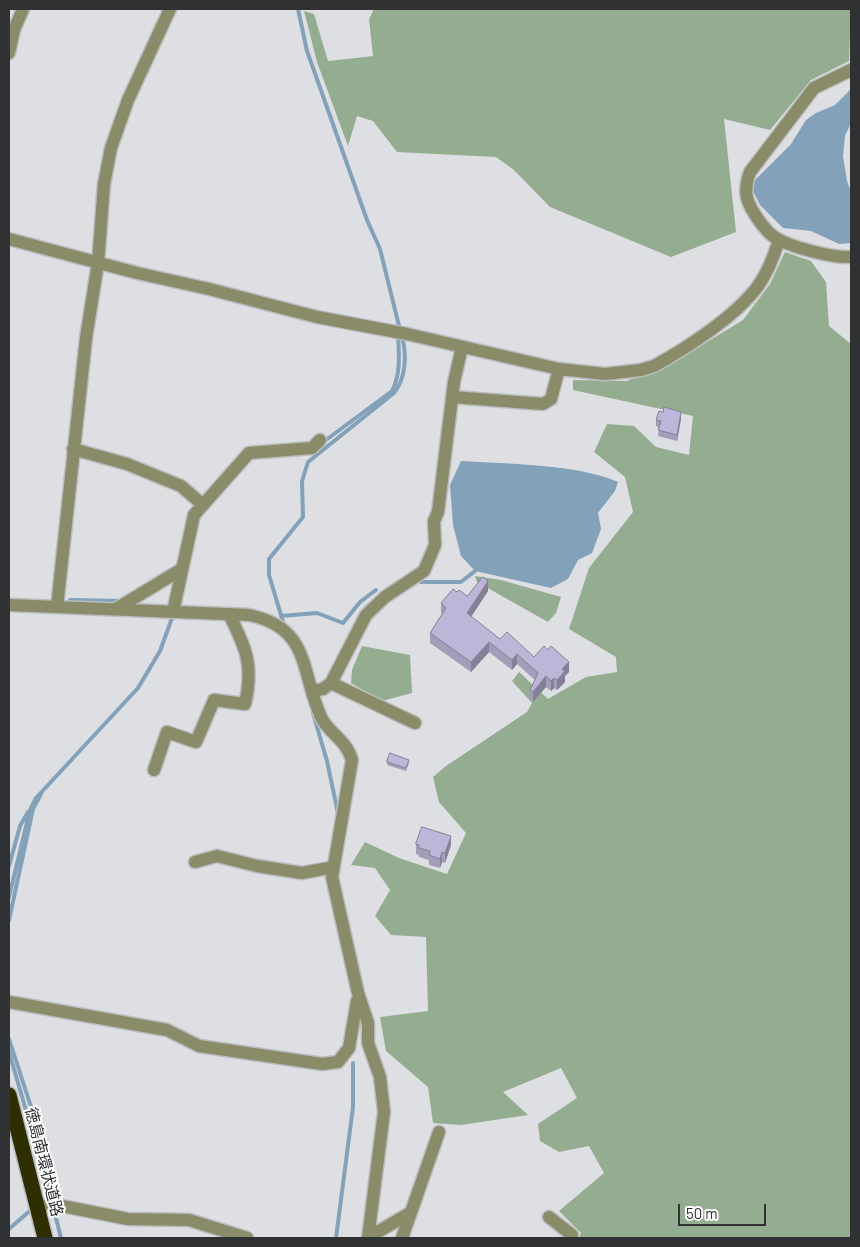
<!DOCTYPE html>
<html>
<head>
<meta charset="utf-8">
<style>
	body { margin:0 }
	#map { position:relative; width:860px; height:1247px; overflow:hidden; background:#dddfe2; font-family:Barlow,sans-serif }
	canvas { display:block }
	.frame { position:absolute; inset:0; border:10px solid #303132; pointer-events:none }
	.scale { position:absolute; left:678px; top:1204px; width:88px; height:22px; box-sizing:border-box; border:2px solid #303132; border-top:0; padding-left:6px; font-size:15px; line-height:18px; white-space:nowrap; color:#303132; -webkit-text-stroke:4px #fff; paint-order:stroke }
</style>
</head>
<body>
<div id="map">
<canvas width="860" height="1247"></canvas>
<div class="frame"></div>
<div class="scale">50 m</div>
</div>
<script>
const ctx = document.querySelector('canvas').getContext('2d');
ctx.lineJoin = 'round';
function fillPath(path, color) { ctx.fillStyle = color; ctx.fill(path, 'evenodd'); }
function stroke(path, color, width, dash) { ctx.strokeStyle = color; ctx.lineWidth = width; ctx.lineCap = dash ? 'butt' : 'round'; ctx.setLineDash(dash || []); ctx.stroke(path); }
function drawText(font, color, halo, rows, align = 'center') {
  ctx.font = font + ' Barlow,"Noto Sans JP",sans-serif'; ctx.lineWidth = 4; ctx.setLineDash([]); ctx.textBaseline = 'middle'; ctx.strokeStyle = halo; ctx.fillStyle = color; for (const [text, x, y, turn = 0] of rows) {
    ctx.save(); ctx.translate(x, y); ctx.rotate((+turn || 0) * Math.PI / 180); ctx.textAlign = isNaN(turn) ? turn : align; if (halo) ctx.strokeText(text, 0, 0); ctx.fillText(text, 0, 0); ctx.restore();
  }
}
fillPath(new Path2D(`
	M374 9H851L849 61 811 80 770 130 724 119 736 232 671 257 550 207 514 170 496 157 397 152 373 121 357 116 348 146 317 62 304 11 314 14 328 61 373 56 369 19Z
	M785 252 811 261 826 282 829 326 851 344V1238H579L581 1233 559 1211 604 1173 589 1146 559 1152 540 1141 538 1124 577 1098 561 1068 503 1092 528 1115 461 1125 433 1123 428 1087 386 1051 380 1017 428 1011 426 937 391 935 375 916 390 890 375 868 351 865 365 842 399 858 447 874 466 833 439 802 433 777 446 766 527 712 532 703 512 681 519 672 548 699 586 677 617 672 616 657 569 629 589 568 633 512 625 477 594 452 607 424 634 426 656 447 689 455 693 416 573 390V380L626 381 666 367 743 320 770 284Z
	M475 576 501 580 561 597 556 613 548 622 477 582Z
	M362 646 410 655 412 693 382 701 351 683 352 670Z`), '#94ad90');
fillPath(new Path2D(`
	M851 89V123L845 136 843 156 847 181 851 192V243L839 244 811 231 783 228 760 205 752 189 755 180 791 144 806 120 816 113 835 105Z
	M461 461C507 464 578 464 618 482L615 491 598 513 601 529 592 553 578 560 568 579 551 588 475 571 461 556 453 525 450 485Z`), '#83a1b9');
stroke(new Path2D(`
	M298 9 307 51 367 220 380 249 400 330
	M326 440 392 391C401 373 399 355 398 335
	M421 582H461L475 571
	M70 600 122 601
	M281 616 317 613 343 623 360 602 376 590
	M284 625 269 575V559L303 517 302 481 308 462 394 393C406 378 407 355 402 337
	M313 713 327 761 338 813
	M9 866 20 826 28 812
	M9 897 30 810 36 798 138 688 160 651 172 618
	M9 920 33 809 41 794
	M9 1039 34 1116 53 1191
	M9 1052 49 1189
	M55 1214 61 1238
	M9 1229 32 1209
	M336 1238 353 1107V1063`), '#83a1b9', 4);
const minor = new Path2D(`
	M9 53 14 30 23 9
	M851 70 814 88 750 172C742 193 747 204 760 222 764 227 768 233 773 236 788 247 833 258 851 257
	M9 239 137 273 209 289 317 317 407 334 559 369 605 374 641 370 654 366C687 348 736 316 758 286 768 272 774 256 779 240
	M452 397 543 404 551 399 559 369
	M73 449 127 464 181 486 203 505
	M9 605 249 615C311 628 300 671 321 717 329 734 346 739 352 760L332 877 358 993 368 1023V1043L380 1077 384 1112 368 1238
	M57 607 86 338 98 263 104 184 111 148 128 100 170 9
	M116 609 182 569
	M173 612 194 515 249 453 312 448 320 440
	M331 683 415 723
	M313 691 323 689 331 683 366 615 385 597 424 571 435 545 434 521 438 512 454 382 462 347
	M154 770 167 732 196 742 214 700 245 704C254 665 246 648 229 614
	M195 862 217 856 257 866 302 873 334 867
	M9 1002 167 1030 199 1046 322 1064 338 1062 349 1048 357 1001
	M37 1206 57 1205 128 1219 189 1220 247 1238
	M549 1217 572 1235 570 1238
	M369 1237 410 1213
	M402 1238 439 1132`);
const highway = new Path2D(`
	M9 1095 45 1238`);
stroke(minor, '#babcbf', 15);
stroke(highway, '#babcbf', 18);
stroke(minor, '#8a8b69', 12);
stroke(highway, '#2f2e00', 15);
fillPath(new Path2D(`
	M681 419 677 441 658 436 659 427 656 426V420Z
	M488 591 471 617 500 639 534 657 569 672 565 676V682L557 690 554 688 551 691 546 687 533 702 530 700V690L535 680 517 664 512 670 489 652 471 672 430 643V633L442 614 441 613V603L457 592 467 596Z
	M387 762 409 763 406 771 387 765Z
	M416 844 451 845 445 863 442 862 440 868 429 865V860L419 857V855L416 854Z`), '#a39dba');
fillPath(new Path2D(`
	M681 412V419L677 441V435Z
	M488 581V591L467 623V613Z
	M489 642V652L471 672V662Z
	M517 654V664L512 670V660Z
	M569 662V672L565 676V682L557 690V680L562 669Z
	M546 676V687L533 702V692Z
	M554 678V688L551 691V681Z
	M451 836V845L445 863V853Z
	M442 852V862L440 868V859Z`), '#857f97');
const building = new Path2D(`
	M664 407 681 412 677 435 658 430 661 421 656 420 659 411 663 412Z
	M483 577 488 581 467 613 500 639 507 632 534 657 544 646 548 650 551 646 569 662 562 669 565 671 557 680 554 678 551 681 546 676 533 692 530 690 538 673 517 654 512 660 489 642 471 662 430 633 446 608 441 603 453 589 457 592 459 590 467 596Z
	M390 753 409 760 406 768 387 762Z
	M422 827 451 836 445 853 442 852 440 859 429 855 430 851 419 848V845L416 844Z`);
fillPath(building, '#beb6d8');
stroke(building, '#857f97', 1);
drawText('16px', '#303132', '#fff', [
	["徳島南環状道路",44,1162,76]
]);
</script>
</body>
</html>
